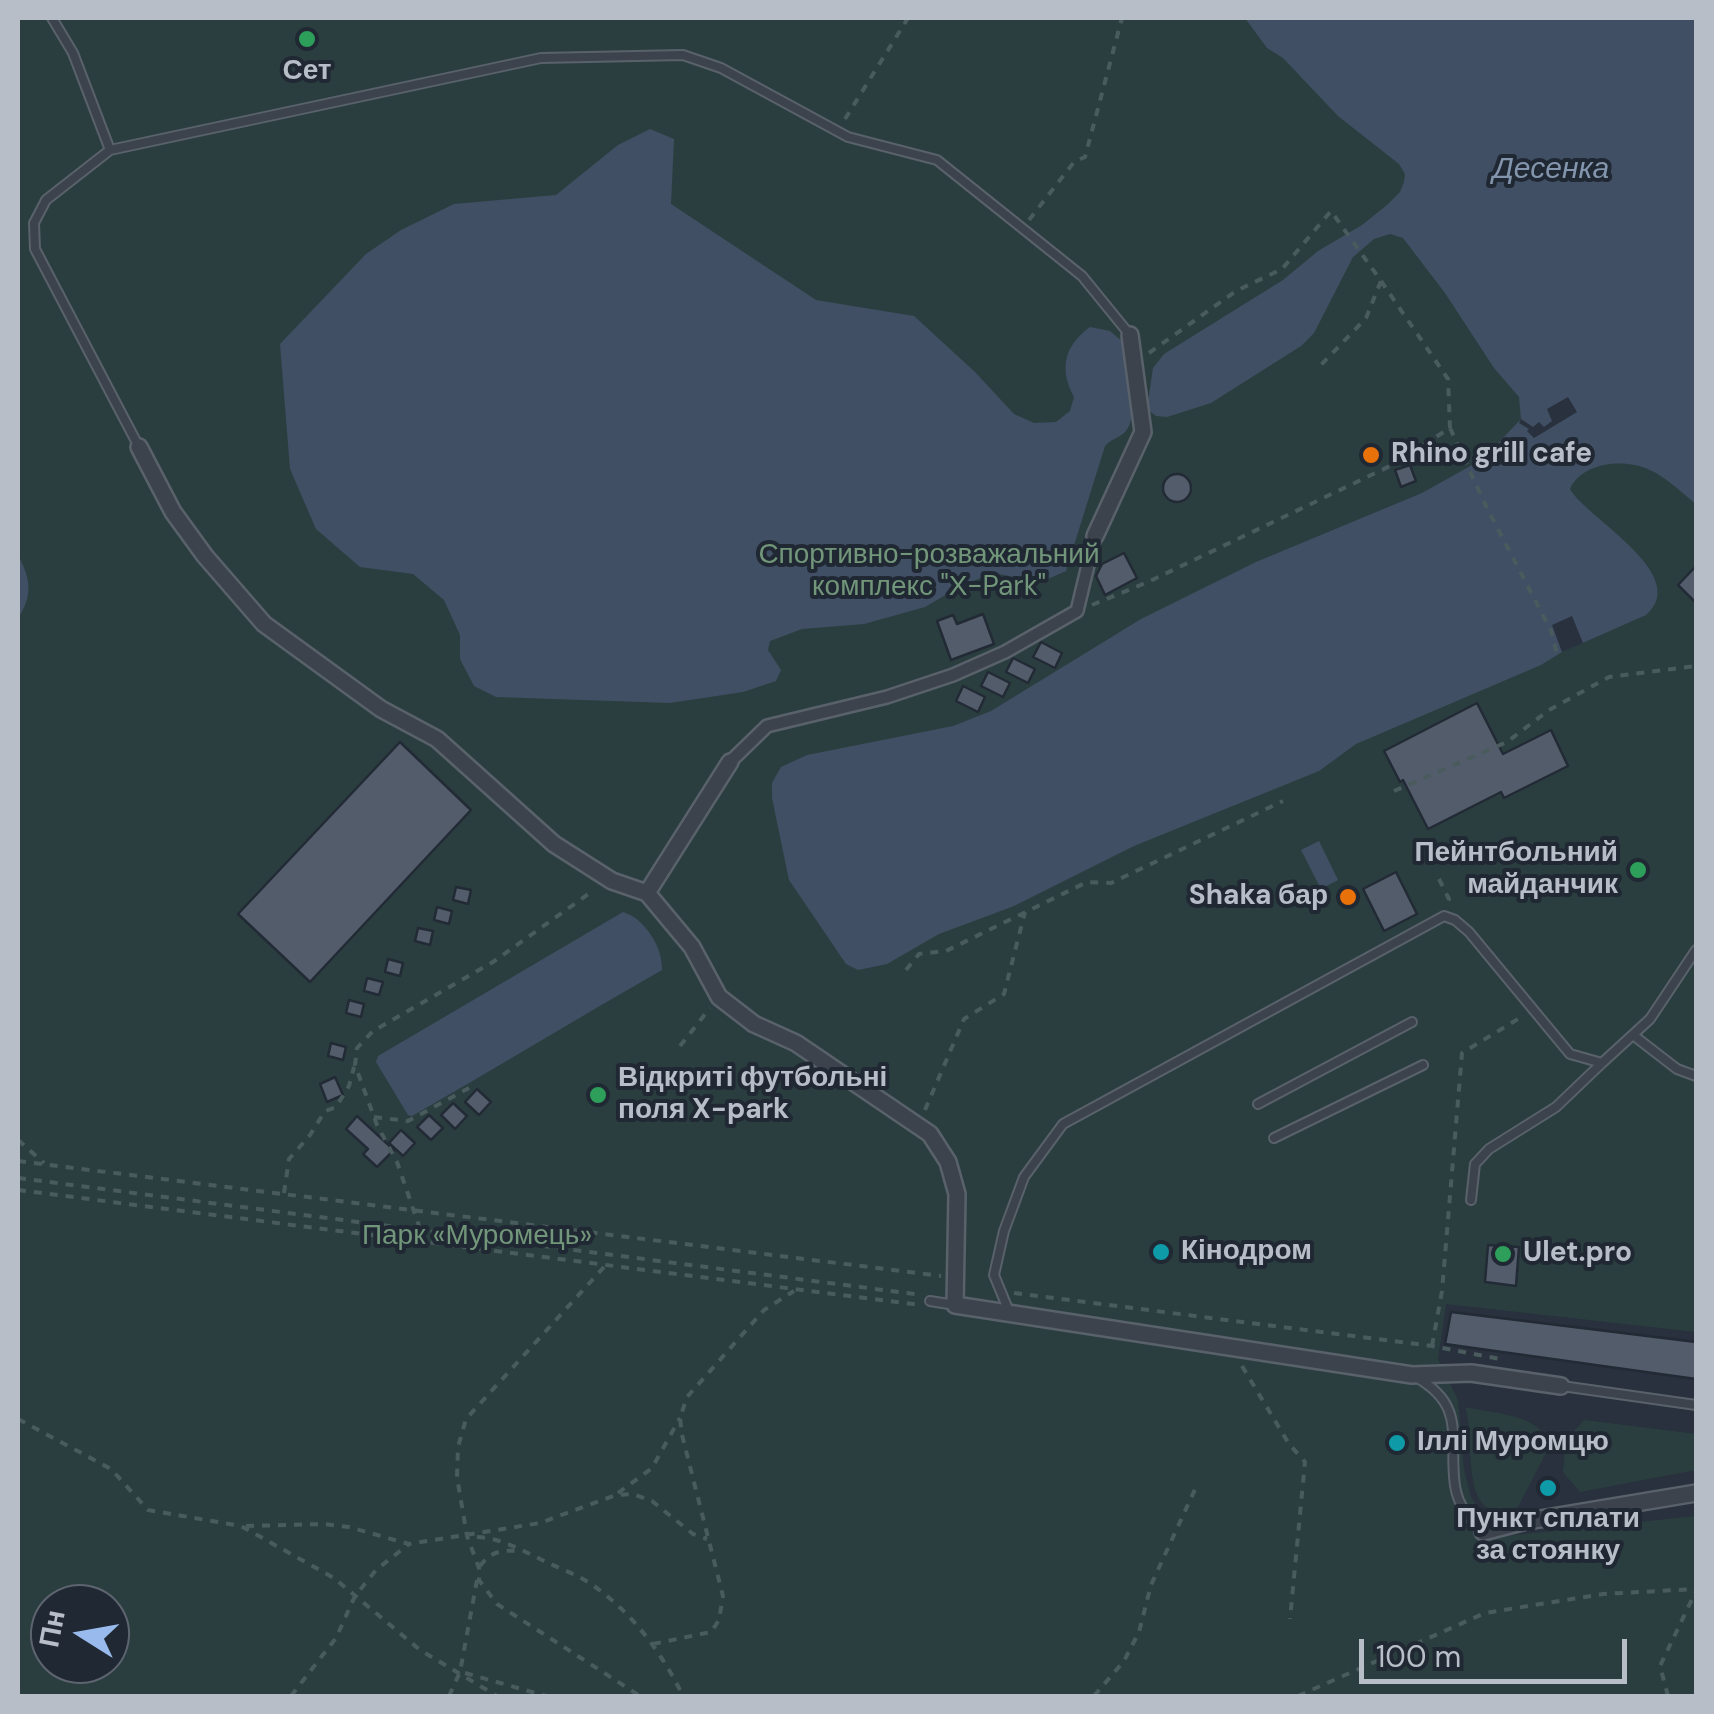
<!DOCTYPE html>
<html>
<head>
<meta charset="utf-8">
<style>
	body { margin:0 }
	#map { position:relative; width:1714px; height:1714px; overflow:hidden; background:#28313d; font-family:"DM Sans",sans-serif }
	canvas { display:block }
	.frame { position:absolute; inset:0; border:20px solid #b8bec8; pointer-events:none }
	.north { position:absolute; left:30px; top:1584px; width:100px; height:100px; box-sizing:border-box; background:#202833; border:2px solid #5d646f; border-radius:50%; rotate:281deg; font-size:28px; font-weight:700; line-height:40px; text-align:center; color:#b8bec8 }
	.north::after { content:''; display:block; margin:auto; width:35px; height:45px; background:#98baed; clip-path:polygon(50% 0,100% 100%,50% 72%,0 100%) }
	.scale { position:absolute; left:1359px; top:1639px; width:268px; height:45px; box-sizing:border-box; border:5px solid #b8bec8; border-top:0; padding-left:12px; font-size:30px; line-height:35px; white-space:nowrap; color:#b8bec8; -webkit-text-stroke:8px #202833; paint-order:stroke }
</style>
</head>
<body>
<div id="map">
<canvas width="1714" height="1714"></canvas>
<div class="frame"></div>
<div class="north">Пн</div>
<div class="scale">100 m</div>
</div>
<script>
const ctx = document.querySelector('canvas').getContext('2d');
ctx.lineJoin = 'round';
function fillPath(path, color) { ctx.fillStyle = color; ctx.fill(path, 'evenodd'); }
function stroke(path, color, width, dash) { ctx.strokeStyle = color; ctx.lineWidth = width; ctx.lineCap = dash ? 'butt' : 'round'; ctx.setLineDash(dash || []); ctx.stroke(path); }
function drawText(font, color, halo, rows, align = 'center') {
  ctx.font = font + ' "DM Sans",sans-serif'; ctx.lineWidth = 8; ctx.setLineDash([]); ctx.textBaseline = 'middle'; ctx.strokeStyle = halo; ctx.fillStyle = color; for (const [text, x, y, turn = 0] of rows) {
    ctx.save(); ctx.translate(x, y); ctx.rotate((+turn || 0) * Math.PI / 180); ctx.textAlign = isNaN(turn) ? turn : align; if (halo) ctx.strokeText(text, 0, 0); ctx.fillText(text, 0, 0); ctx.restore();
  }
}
fillPath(new Path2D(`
	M18 18H1379L1696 442V1332L1446 1304 1438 1359 1458 1400 1464 1470 1471 1497 1496 1537 1696 1516V1696H18ZM50 1604H110V1664H50Z
	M1465 1407C1494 1414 1544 1414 1549 1447L1518 1507C1456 1532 1477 1438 1465 1407Z
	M1584 1420 1696 1434V1470L1580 1492 1563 1472 1566 1440Z`), '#2b3e3f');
fillPath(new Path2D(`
	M1245 18H1696V504C1682 493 1666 477 1650 470 1625 458 1582 462 1570 489 1585 517 1693 575 1646 615L1562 652 1541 665 1356 744 1319 771 1134 846 1014 906 939 934 887 964 858 970 846 964 789 880 772 798V783L781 767 807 755 953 726 991 711 1141 619 1256 562 1422 493 1483 459 1521 419 1519 397 1494 368 1445 293 1403 238 1390 234 1374 239 1353 257 1314 333 1301 346 1211 403 1167 417 1156 416 1147 409 1153 368 1164 354 1283 280 1318 251 1362 225 1387 205 1400 192 1404 182 1405 174 1399 164 1338 116 1283 58 1267 48Z
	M650 129 674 139 671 204 816 300 914 316 975 372 1014 414 1034 423 1056 422 1070 411 1074 397C1059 369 1064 346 1090 327L1110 331 1123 342C1127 363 1141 416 1125 432 1119 438 1111 439 1105 446L1066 571 1041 582 993 573 961 586 925 607 864 624 802 629 770 641 768 650 781 670 776 681 743 692 670 703 496 697 474 686 460 659V635L444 600 413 574 360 567 316 529 290 469 280 344 366 254 401 230 454 204 556 195 618 145Z
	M18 555C31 579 33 596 18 618Z
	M1319 841 1338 880 1321 889 1301 850Z
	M623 912C644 918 663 947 662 970 578 1018 496 1068 412 1116L408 1115 376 1062 378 1056Z`), '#404f64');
fillPath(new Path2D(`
	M1568 397 1577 412 1534 438 1527 431 1529 429 1519 423 1521 419 1533 427 1539 422 1544 427 1552 421 1547 409Z
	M1572 616 1583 643 1562 652 1552 625Z`), '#28313d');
const building = new Path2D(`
	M1410 465 1416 481 1401 487 1395 470Z
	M1163 488a14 14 0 1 1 28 0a14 14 0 1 1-28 0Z
	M1124 553 1137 578 1105 595 1096 576 1102 564Z
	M1696 566V603L1678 585Z
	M983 614 994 644 951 660 937 621 953 615 957 624Z
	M1041 642 1062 653 1055 668 1033 657Z
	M1013 658 1035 669 1028 683 1006 672Z
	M988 672 1010 683 1003 697 981 686Z
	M963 686 985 697 978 712 956 701Z
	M1477 703 1503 754 1551 730 1568 766 1504 798 1501 792 1428 829 1403 780 1400 782 1384 751Z
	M400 742 471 810 310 982 238 914Z
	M1396 872 1417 914 1384 931 1363 889Z
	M456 887 471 890 468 904 453 900Z
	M437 907 452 911 449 924 434 920Z
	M418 928 433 931 430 945 415 941Z
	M388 959 403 963 400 976 385 972Z
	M367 978 383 982 379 995 364 991Z
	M349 1000 364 1004 361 1017 346 1013Z
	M331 1043 346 1047 343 1060 328 1056Z
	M335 1077 343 1095 327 1102 320 1084Z
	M477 1089 491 1102 479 1115 465 1102Z
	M453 1103 467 1116 455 1129 441 1115Z
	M429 1115 443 1128 431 1140 417 1127Z
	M357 1116 394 1150 377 1167 363 1154 368 1149 346 1129Z
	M401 1130 415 1143 403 1156 389 1143Z
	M1488 1245 1519 1247 1516 1286 1485 1282Z
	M1451 1312 1696 1342V1379L1445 1344Z`);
fillPath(building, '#535c6b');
stroke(building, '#222a35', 2.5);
const service = new Path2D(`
	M52 18 73 53 110 150
	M139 447 35 249 34 223 46 200 110 150 541 58 683 55 721 68 848 137 937 160 1082 276 1130 335
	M1633 1035 1677 1069 1696 1076
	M1258 1104 1412 1022
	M1274 1138 1423 1065
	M1471 1200 1475 1164 1489 1149 1556 1107 1602 1063
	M930 1301 955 1305
	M1010 1314 994 1275 1004 1231 1024 1177 1063 1124 1444 916 1455 920 1469 932 1570 1054 1602 1063 1650 1019 1696 950
	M1416 1377C1468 1407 1448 1438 1455 1486 1458 1506 1470 1519 1483 1532
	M1562 1386 1696 1405`);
const pedestrian = new Path2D(`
	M730 762 767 726 887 697 953 675 1005 652 1077 611 1095 536`);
const minor = new Path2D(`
	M139 447 173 512 205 556 264 624 381 709 437 739 554 844 612 881 647 893 692 947 719 997 754 1024 796 1043 930 1134 948 1162 957 1194 955 1305 1412 1375 1471 1373 1561 1386
	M1095 536 1143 432 1130 335
	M647 893 730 762
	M1483 1532 1522 1522 1696 1493`);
stroke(service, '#59616b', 12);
stroke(pedestrian, '#59616b', 16);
stroke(minor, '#59616b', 20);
stroke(new Path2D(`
	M845 119 908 18
	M1029 220 1074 162 1085 157 1122 18
	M1381 281 1448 379 1450 428
	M1149 353 1236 291 1282 269 1331 211 1381 281 1366 318 1321 365
	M1092 605 1148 582 1390 466 1450 428 1485 504 1551 631 1557 654
	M1394 791 1507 742 1549 710 1609 677 1696 666
	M1439 879 1449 899 1447 906
	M906 970 919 954 946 951 1087 882 1111 883 1283 801
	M680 1046 710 1008
	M925 1110 964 1019 1004 994 1025 912
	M374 1117 408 1121 469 1088
	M18 1140 44 1163
	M18 1161 941 1276
	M18 1178 922 1295
	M18 1190 920 1305
	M284 1193 289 1159 310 1135 325 1111 336 1107 349 1086 354 1067
	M420 1229 397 1162 377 1125 355 1065 357 1048 373 1031 493 962 594 890
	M604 1267 466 1419 458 1447 457 1477 467 1536 479 1568V1580L497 1604 640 1696
	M1014 1293 1432 1346 1500 1359
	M1432 1346 1442 1291 1462 1053 1523 1016
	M1242 1366 1289 1444 1305 1462 1290 1619
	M18 1419 111 1469 148 1510 241 1526 334 1578 420 1650 497 1696
	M618 1493 652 1468 680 1418
	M246 1526 324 1524 349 1527 409 1544 540 1523 616 1495 633 1494 652 1501 693 1534 707 1539
	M477 1537C500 1538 522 1550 542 1560 558 1568 576 1574 591 1584 632 1612 662 1653 683 1696
	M480 1566C491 1551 501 1550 519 1551
	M653 1644 711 1632 719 1620 723 1596 682 1435 680 1418 687 1397 764 1310 794 1291
	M465 1673 546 1696
	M291 1696 336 1638 355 1596 376 1570 409 1544
	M449 1696 460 1672 477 1580
	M613 1696H643
	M1094 1696 1124 1661 1139 1632 1151 1585 1197 1485
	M1298 1696 1485 1613 1603 1594 1696 1589
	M1668 1696 1660 1666 1696 1591`), '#4a5b5d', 4, [8, 8]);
stroke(service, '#3c434d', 8);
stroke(pedestrian, '#3c434d', 11);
stroke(minor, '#3c434d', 15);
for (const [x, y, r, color] of [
	[307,39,10,"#2e9e5b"],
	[1371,455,10,"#e8710a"],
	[1638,870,10,"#2e9e5b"],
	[1348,897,10,"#e8710a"],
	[598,1095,10,"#2e9e5b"],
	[1161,1252,10,"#0f9aa8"],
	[1503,1254,10,"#2e9e5b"],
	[1397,1443,10,"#0f9aa8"],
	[1548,1488,10,"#0f9aa8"]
]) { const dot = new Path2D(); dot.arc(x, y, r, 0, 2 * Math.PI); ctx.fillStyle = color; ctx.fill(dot); stroke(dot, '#202833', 4); }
drawText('bold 28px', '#b8bec8', '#202833', [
	["Сет",307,72,"center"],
	["Rhino grill cafe",1391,455],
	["Пейнтбольний",1618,854,"right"],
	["майданчик",1618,886,"right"],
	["Shaka бар",1328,897,"right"],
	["Відкриті футбольні",618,1079],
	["поля X-park",618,1111],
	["Кінодром",1181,1252],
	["Ulet.pro",1523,1254],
	["Іллі Муромцю",1417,1443],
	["Пункт сплати",1548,1520,"center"],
	["за стоянку",1548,1552,"center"]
], 'left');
drawText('28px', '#72967a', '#202833', [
	["Спортивно-розважальний",929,556],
	["комплекс \"Х-Park\"",929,588],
	["Парк «Муромець»",477,1237]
]);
drawText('italic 30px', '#8395ac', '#202833', [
	["Десенка",1551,170]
]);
</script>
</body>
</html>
